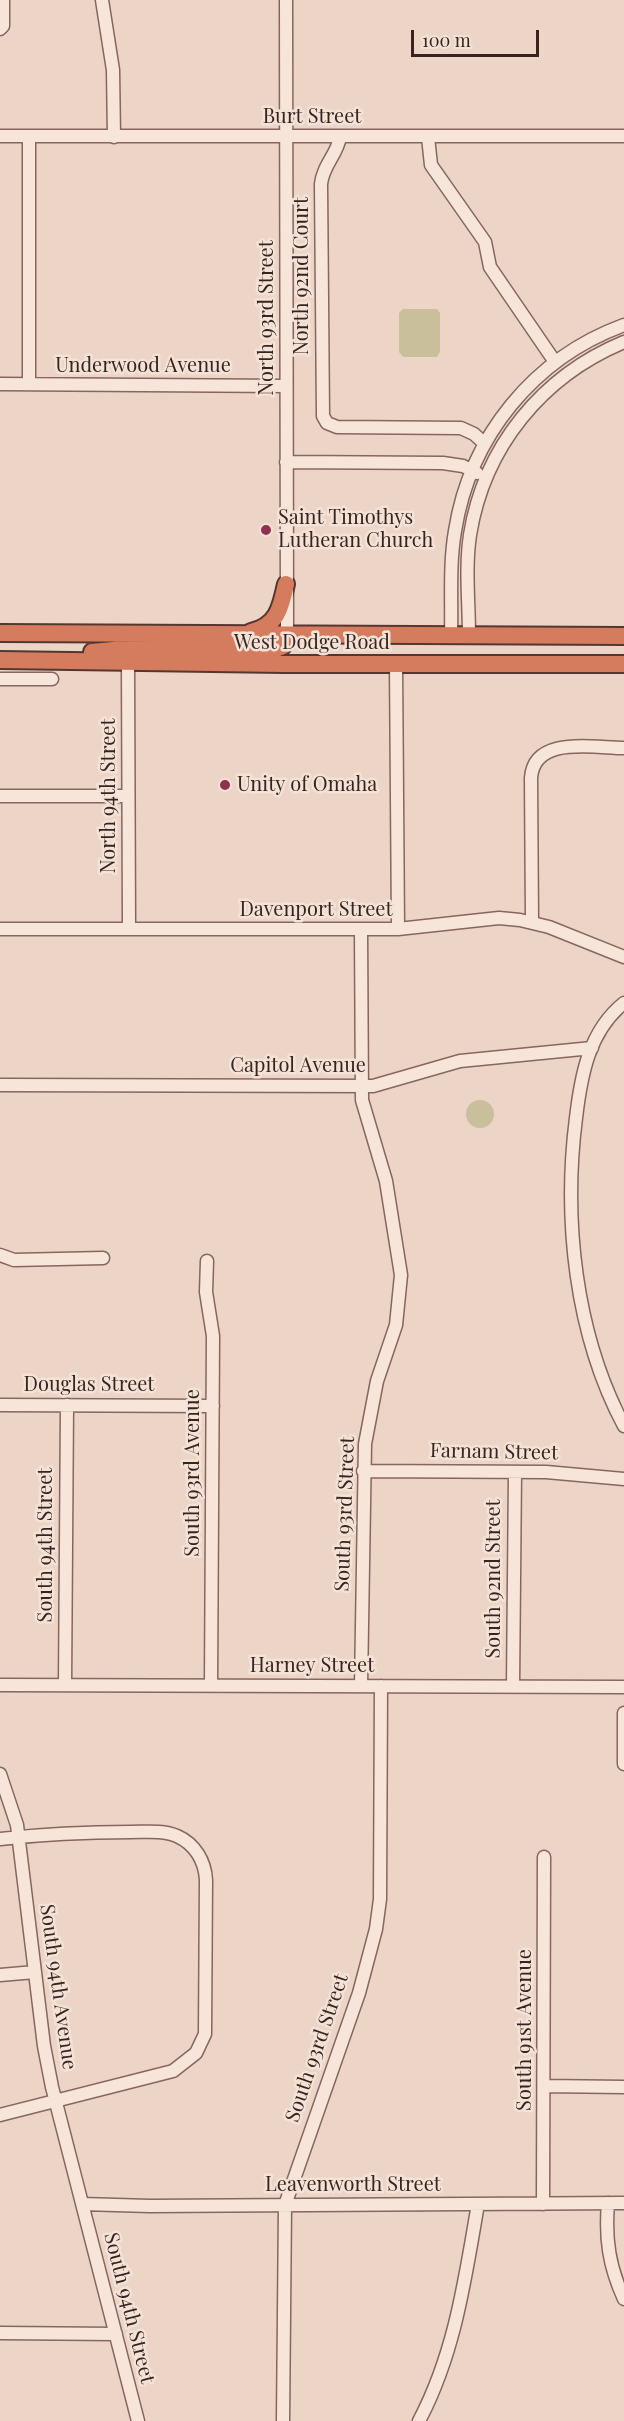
<!DOCTYPE html>
<html>
<head>
<meta charset="utf-8">
<style>
	body { margin:0 }
	#map { position:relative; width:624px; height:2421px; overflow:hidden; background:#ecd5c7; font-family:"Playfair Display",serif }
	canvas { display:block }
	.scale { position:absolute; left:411px; top:30px; width:128px; height:27px; box-sizing:border-box; border:3px solid #372420; border-top:0; padding-left:8px; font-size:18px; line-height:21px; white-space:nowrap; color:#372420; -webkit-text-stroke:4px #f4e2d6; paint-order:stroke }
</style>
</head>
<body>
<div id="map">
<canvas width="624" height="2421"></canvas>
<div class="scale">100 m</div>
</div>
<script>
const ctx = document.querySelector('canvas').getContext('2d');
ctx.lineJoin = 'round';
function fillPath(path, color) { ctx.fillStyle = color; ctx.fill(path, 'evenodd'); }
function stroke(path, color, width, dash) { ctx.strokeStyle = color; ctx.lineWidth = width; ctx.lineCap = dash ? 'butt' : 'round'; ctx.setLineDash(dash || []); ctx.stroke(path); }
function drawText(font, color, halo, rows, align = 'center') {
  ctx.font = font + ' "Playfair Display",serif'; ctx.lineWidth = 5; ctx.setLineDash([]); ctx.textBaseline = 'middle'; ctx.strokeStyle = halo; ctx.fillStyle = color; for (const [text, x, y, turn = 0] of rows) {
    ctx.save(); ctx.translate(x, y); ctx.rotate((+turn || 0) * Math.PI / 180); ctx.textAlign = isNaN(turn) ? turn : align; if (halo) ctx.strokeText(text, 0, 0); ctx.fillText(text, 0, 0); ctx.restore();
  }
}
fillPath(new Path2D(`
	M403 309H437L440 313V352L437 357H403L399 352V313Z
	M466 1114a14 14 0 1 1 28 0a14 14 0 1 1-28 0Z`), '#c9c09b');
const minor = new Path2D(`
	M102 0 113 70 114 137
	M286 0 287 636
	M0 29 3 26V0
	M0 136H624
	M29 137V384
	M340 137C337 155 323 165 321 184L323 416 327 423 337 427 461 428 474 434 484 443
	M428 137 431 165 485 242 490 267 555 362
	M0 384 286 386
	M286 462 443 463 463 466 477 473
	M451 636C452 602 449 565 455 531 470 436 534 358 624 325
	M469 636C469 603 465 568 470 535 484 447 542 376 624 342
	M128 662 129 929
	M396 664 398 929
	M0 679H52
	M0 796H127
	M532 922 531 778C534 735 594 748 624 748
	M0 929H398L499 918 520 920 549 927 624 957
	M361 930 362 1100 386 1181 401 1275 396 1325 377 1381 365 1444 361 1686
	M624 1003C589 1031 581 1075 576 1118 563 1219 575 1334 624 1426
	M0 1085 373 1086 460 1061 592 1048
	M0 1255 14 1260 103 1258
	M207 1261 206 1292 213 1336 211 1685
	M0 1405 213 1406
	M363 1471 546 1472 624 1479
	M0 1685 624 1687
	M65 1685 67 1405
	M513 1686 515 1472
	M624 1713V1764
	M0 1774 17 1825 44 2046 52 2087 138 2421
	M0 1839C44 1834 87 1832 131 1832 146 1832 163 1830 177 1836 195 1844 205 1861 206 1880L205 2034 196 2053 173 2071 0 2115
	M0 1975 35 1972
	M544 2086 624 2087
	M608 2203C605 2239 609 2266 624 2299
	M82 2204 150 2206 624 2203
	M543 2204 544 1857
	M0 2333 116 2334
	M283 2421 285 2205 359 1993 376 1929 380 1899 381 1686
	M419 2421C455 2353 465 2279 478 2204`);
const highway = new Path2D(`
	M251 632C277 626 281 608 286 584
	M0 633 624 636
	M92 652 124 649 273 650 283 646 287 636
	M0 660 283 664H624`);
stroke(minor, '#86665e', 15);
stroke(highway, '#543731', 20);
stroke(minor, '#f7e5da', 12);
stroke(highway, '#d57b5e', 16);
for (const [x, y, r, color] of [
	[266,530,6,"#913150"],
	[225,785,6,"#913150"]
]) { const dot = new Path2D(); dot.arc(x, y, r, 0, 2 * Math.PI); ctx.fillStyle = color; ctx.fill(dot); stroke(dot, '#f4e2d6', 2); }
drawText('20px', '#372420', '#f4e2d6', [
	["Burt Street",312,117],
	["North 92nd Court",302,276,-90],
	["North 93rd Street",267,318,-90],
	["Underwood Avenue",143,366],
	["West Dodge Road",312,643],
	["North 94th Street",109,796,-90],
	["Davenport Street",316,910],
	["Capitol Avenue",298,1066],
	["Douglas Street",89,1385],
	["Farnam Street",494,1452,1],
	["South 93rd Avenue",193,1473,-90],
	["South 93rd Street",345,1514,-88],
	["South 94th Street",46,1545,-90],
	["South 92nd Street",494,1579,-90],
	["Harney Street",312,1666],
	["South 94th Avenue",58,1987,82],
	["South 91st Avenue",525,2030,-90],
	["South 93rd Street",317,2048,-71],
	["Leavenworth Street",353,2185],
	["South 94th Street",129,2308,76]
]);
drawText('20px', '#372420', '#f4e2d6', [
	["Saint Timothys",278,518],
	["Lutheran Church",278,541],
	["Unity of Omaha",237,785]
], 'left');
</script>
</body>
</html>
